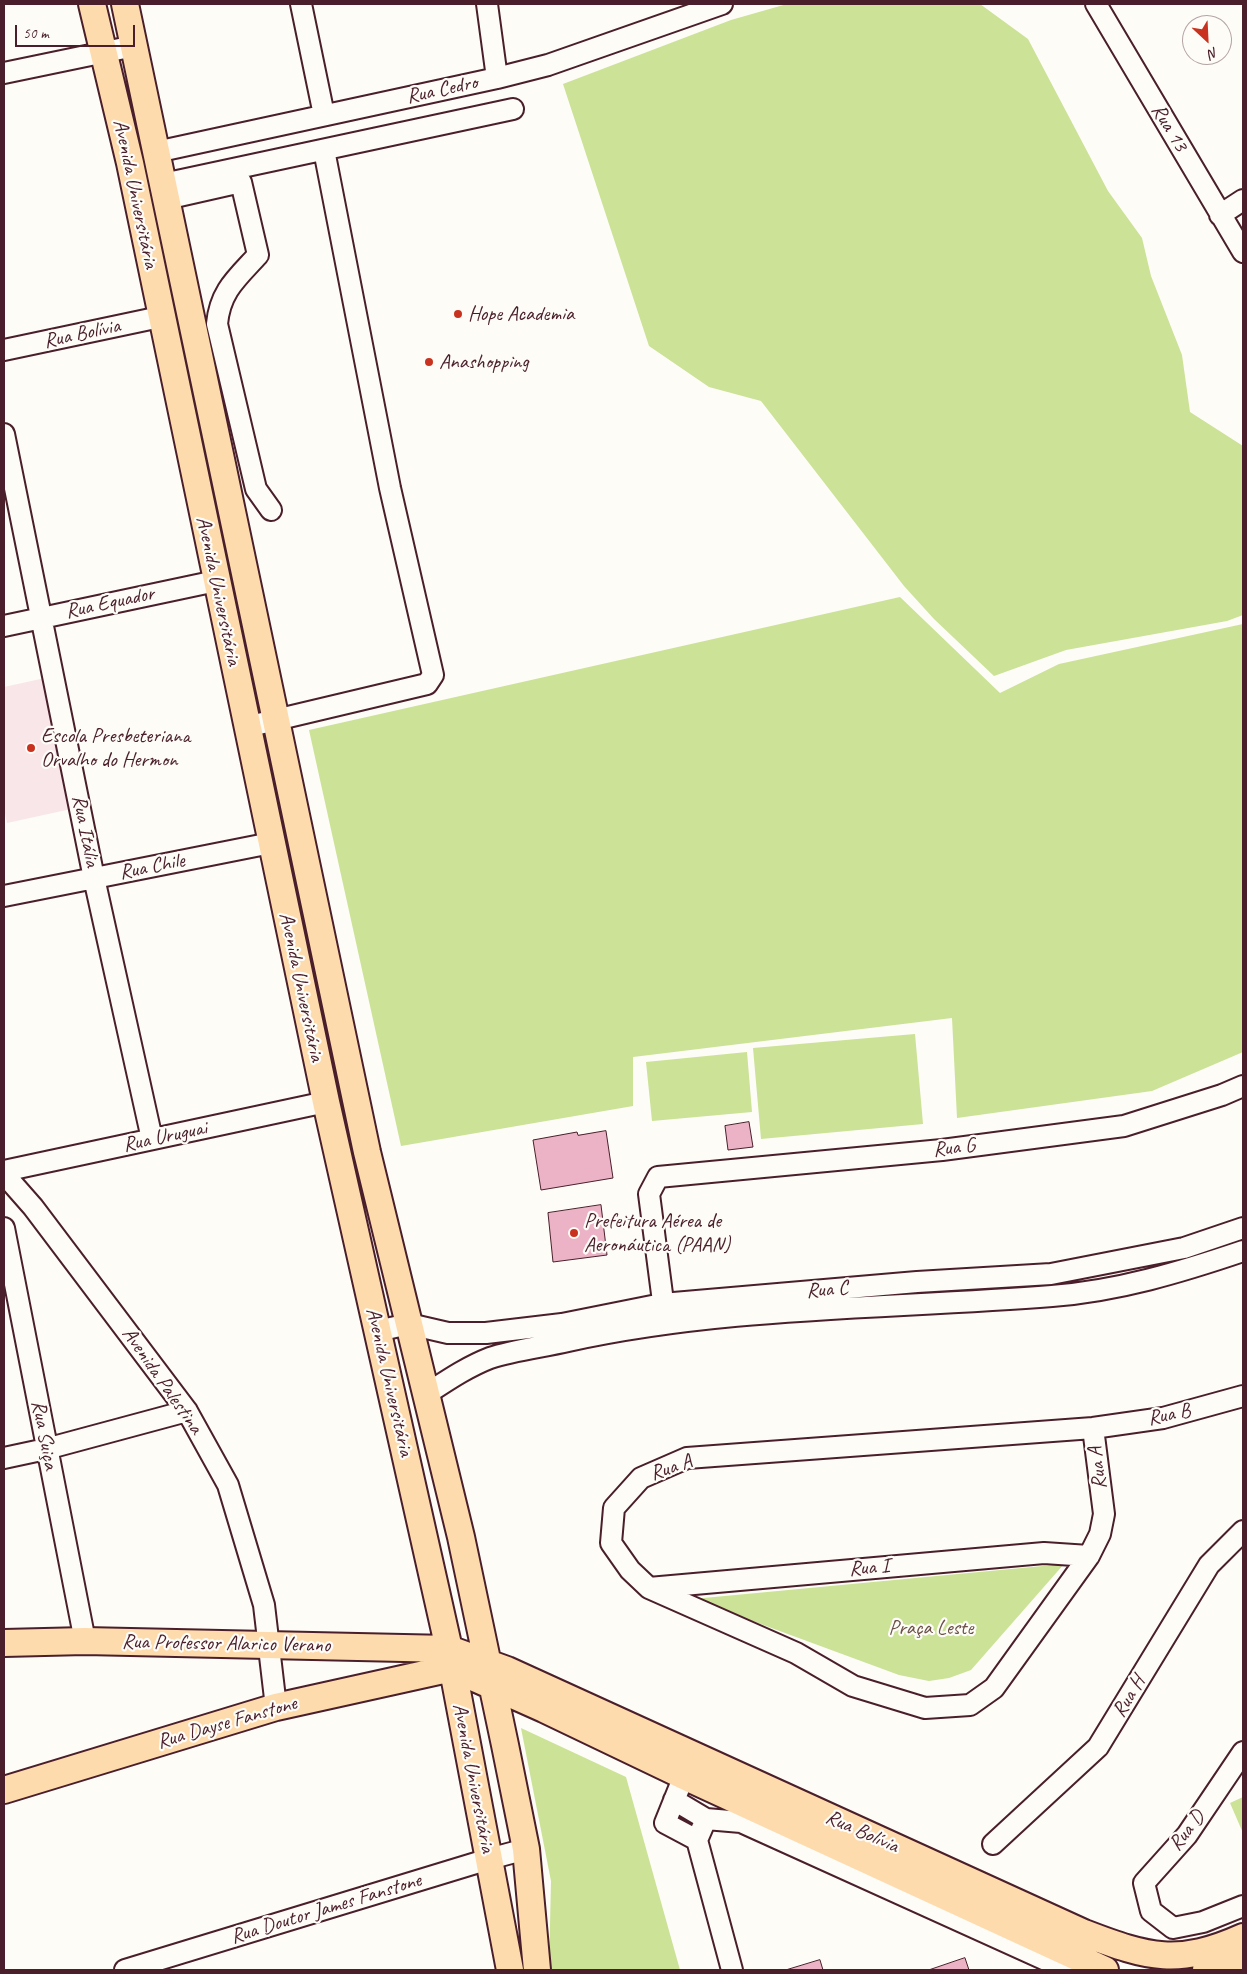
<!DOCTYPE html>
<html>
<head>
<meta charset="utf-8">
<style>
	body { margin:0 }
	#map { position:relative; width:1247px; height:1974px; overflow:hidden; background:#fdfcf7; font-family:Caveat,sans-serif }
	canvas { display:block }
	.frame { position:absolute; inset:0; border:5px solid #4a1f2b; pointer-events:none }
	.north { position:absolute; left:1182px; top:15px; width:50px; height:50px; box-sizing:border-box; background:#fdfcf7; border:1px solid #b5a4a5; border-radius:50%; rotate:155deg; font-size:14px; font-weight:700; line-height:20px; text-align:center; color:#4a1f2b }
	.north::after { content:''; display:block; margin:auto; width:18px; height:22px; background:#c8321e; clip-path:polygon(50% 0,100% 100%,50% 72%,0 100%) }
	.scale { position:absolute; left:15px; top:25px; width:120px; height:22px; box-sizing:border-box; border:2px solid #4a1f2b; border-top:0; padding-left:6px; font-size:15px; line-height:18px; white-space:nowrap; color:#4a1f2b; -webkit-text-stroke:4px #fdfcf7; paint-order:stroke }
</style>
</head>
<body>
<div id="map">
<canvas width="1247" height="1974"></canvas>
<div class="frame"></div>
<div class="north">N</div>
<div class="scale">50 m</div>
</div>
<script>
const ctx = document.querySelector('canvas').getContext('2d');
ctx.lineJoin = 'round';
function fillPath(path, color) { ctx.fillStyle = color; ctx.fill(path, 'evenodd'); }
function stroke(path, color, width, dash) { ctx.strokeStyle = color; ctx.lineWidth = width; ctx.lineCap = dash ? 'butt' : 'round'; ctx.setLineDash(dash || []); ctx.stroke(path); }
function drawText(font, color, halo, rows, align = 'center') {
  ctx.font = font + ' Caveat,sans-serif'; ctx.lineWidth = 4.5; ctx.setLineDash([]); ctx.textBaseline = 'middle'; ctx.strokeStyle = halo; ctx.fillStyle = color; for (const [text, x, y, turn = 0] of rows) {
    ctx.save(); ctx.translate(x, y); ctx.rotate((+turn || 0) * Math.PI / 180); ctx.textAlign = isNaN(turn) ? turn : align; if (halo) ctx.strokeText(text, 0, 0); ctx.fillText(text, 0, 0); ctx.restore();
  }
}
fillPath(new Path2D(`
	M45 678 71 809 7 823 4 809V687Z`), '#f8e6e9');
fillPath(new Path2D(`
	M787 4H980L1028 39 1108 191 1142 238 1151 276 1182 355 1190 412 1243 446V615L1227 621 1066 650 994 676 934 619 904 586 761 401 709 387 649 346 563 84 731 20Z
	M900 597 1000 693 1059 664 1243 624V1052L1152 1091 957 1118 952 1018 633 1057V1106L401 1146 309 730Z
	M915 1034 923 1124 761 1139 753 1048Z
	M747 1052 752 1112 652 1121 646 1062Z
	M1064 1564 971 1670 949 1678 929 1681 899 1675 693 1599Z
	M521 1728 626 1777 680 1970H549L551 1881Z
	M1243 1797V1833L1230 1803Z`), '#cbe297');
const building = new Path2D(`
	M749 1122 753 1147 728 1150 725 1126Z
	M606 1131 613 1178 541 1190 533 1140 577 1132 578 1135Z
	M601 1205 607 1255 553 1262 548 1213Z
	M965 1958 969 1970H929Z
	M820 1960 823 1970H786Z`);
fillPath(building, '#ecb3c7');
stroke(building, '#4a1f2b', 1);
const minor = new Path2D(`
	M301 4 324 115
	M487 4 497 78
	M1096 4 1243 252
	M4 73 134 46
	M156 152 497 78 548 65 722 4
	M163 184 513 109
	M166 199 241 182 258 255C237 278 220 291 217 324L256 489 271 510
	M1220 215 1243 200
	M4 350 160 317
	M4 434 94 878 152 1139
	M4 626 216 581
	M246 727 427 684 433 675 390 488 324 150
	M4 896 271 843
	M4 1171 326 1102
	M4 1174 33 1207 187 1411 228 1485 264 1605 276 1707
	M4 1228 85 1641
	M665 1317 649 1194 658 1177 942 1150 1124 1126 1222 1095 1243 1086
	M377 1331 409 1324 448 1333H486L562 1324 662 1304 917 1282 1051 1274 1184 1248 1243 1228
	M428 1393C448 1380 467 1367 490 1358 514 1350 542 1347 568 1341 726 1306 890 1309 1052 1296 1118 1291 1181 1272 1243 1251
	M1093 1428 1104 1514 1100 1534 1089 1556 994 1688 970 1705 925 1708 853 1686 796 1653 649 1588 630 1570 611 1543 614 1508 641 1478 687 1458 1093 1428 1163 1418 1243 1396
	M4 1458 46 1449 187 1411
	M649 1588 1044 1553 1089 1556
	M1243 1752 1187 1835 1144 1883 1151 1911 1173 1928 1203 1922 1243 1906
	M684 1776 665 1823 697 1840
	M674 1800 706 1819
	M993 1844 1098 1747 1209 1565 1243 1531
	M125 1970 489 1859 526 1849
	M732 1970 697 1840 706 1819 741 1822 1068 1970`);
const major = new Path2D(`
	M92 4 130 163 326 1102 449 1649 510 1970
	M125 4 367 1152 461 1537 505 1745 526 1849 537 1970
	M4 1643 85 1641 449 1649 507 1670 1084 1933C1149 1958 1178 1966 1243 1937
	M4 1790 276 1707 452 1668 544 1709 684 1776 1105 1970
	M1206 1970 1243 1958`);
stroke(minor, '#4a1f2b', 24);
stroke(major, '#4a1f2b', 30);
stroke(minor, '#fdfcf7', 20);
stroke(major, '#fedbac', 26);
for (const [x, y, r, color] of [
	[458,314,5,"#c8321e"],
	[429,362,5,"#c8321e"],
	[31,748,5,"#c8321e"],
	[574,1233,5,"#c8321e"]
]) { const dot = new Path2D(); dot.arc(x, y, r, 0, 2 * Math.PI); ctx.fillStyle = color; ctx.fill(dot); stroke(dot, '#fdfcf7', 2); }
drawText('21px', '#4a1f2b', '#fdfcf7', [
	["Rua Cedro",442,90,-12],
	["Rua 13",1169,128,59],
	["Avenida Universitária",135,194,78],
	["Rua Bolívia",82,334,-12],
	["Avenida Universitária",218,591,78],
	["Rua Equador",110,603,-12],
	["Rua Itália",85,831,79],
	["Rua Chile",152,867,-11],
	["Avenida Universitária",301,987,78],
	["Rua Uruguai",165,1137,-12],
	["Rua G",954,1148,-7],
	["Rua C",827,1290,-5],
	["Avenida Palestina",162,1381,55],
	["Avenida Universitária",389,1382,77],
	["Rua B",1169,1415,-12],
	["Rua Suiça",44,1435,79],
	["Rua A",671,1468,-19],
	["Rua A",1098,1468,-97],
	["Rua I",869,1568,-5],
	["Rua Professor Alarico Verano",226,1644,1],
	["Rua H",1129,1697,-59],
	["Rua Dayse Fanstone",227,1723,-16],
	["Avenida Universitária",473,1778,79],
	["Rua D",1187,1831,-52],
	["Rua Bolívia",862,1832,24],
	["Rua Doutor James Fanstone",326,1909,-17]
]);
drawText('21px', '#4a1f2b', '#fdfcf7', [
	["Hope Academia",468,314],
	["Anashopping",439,362],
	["Escola Presbeteriana",41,736],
	["Orvalho do Hermon",41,760],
	["Prefeitura Aérea de",584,1221],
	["Aeronáutica (PAAN)",584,1245]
], 'left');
drawText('21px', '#6a5046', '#fdfcf7', [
	["Praça Leste",931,1628]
]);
</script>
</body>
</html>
